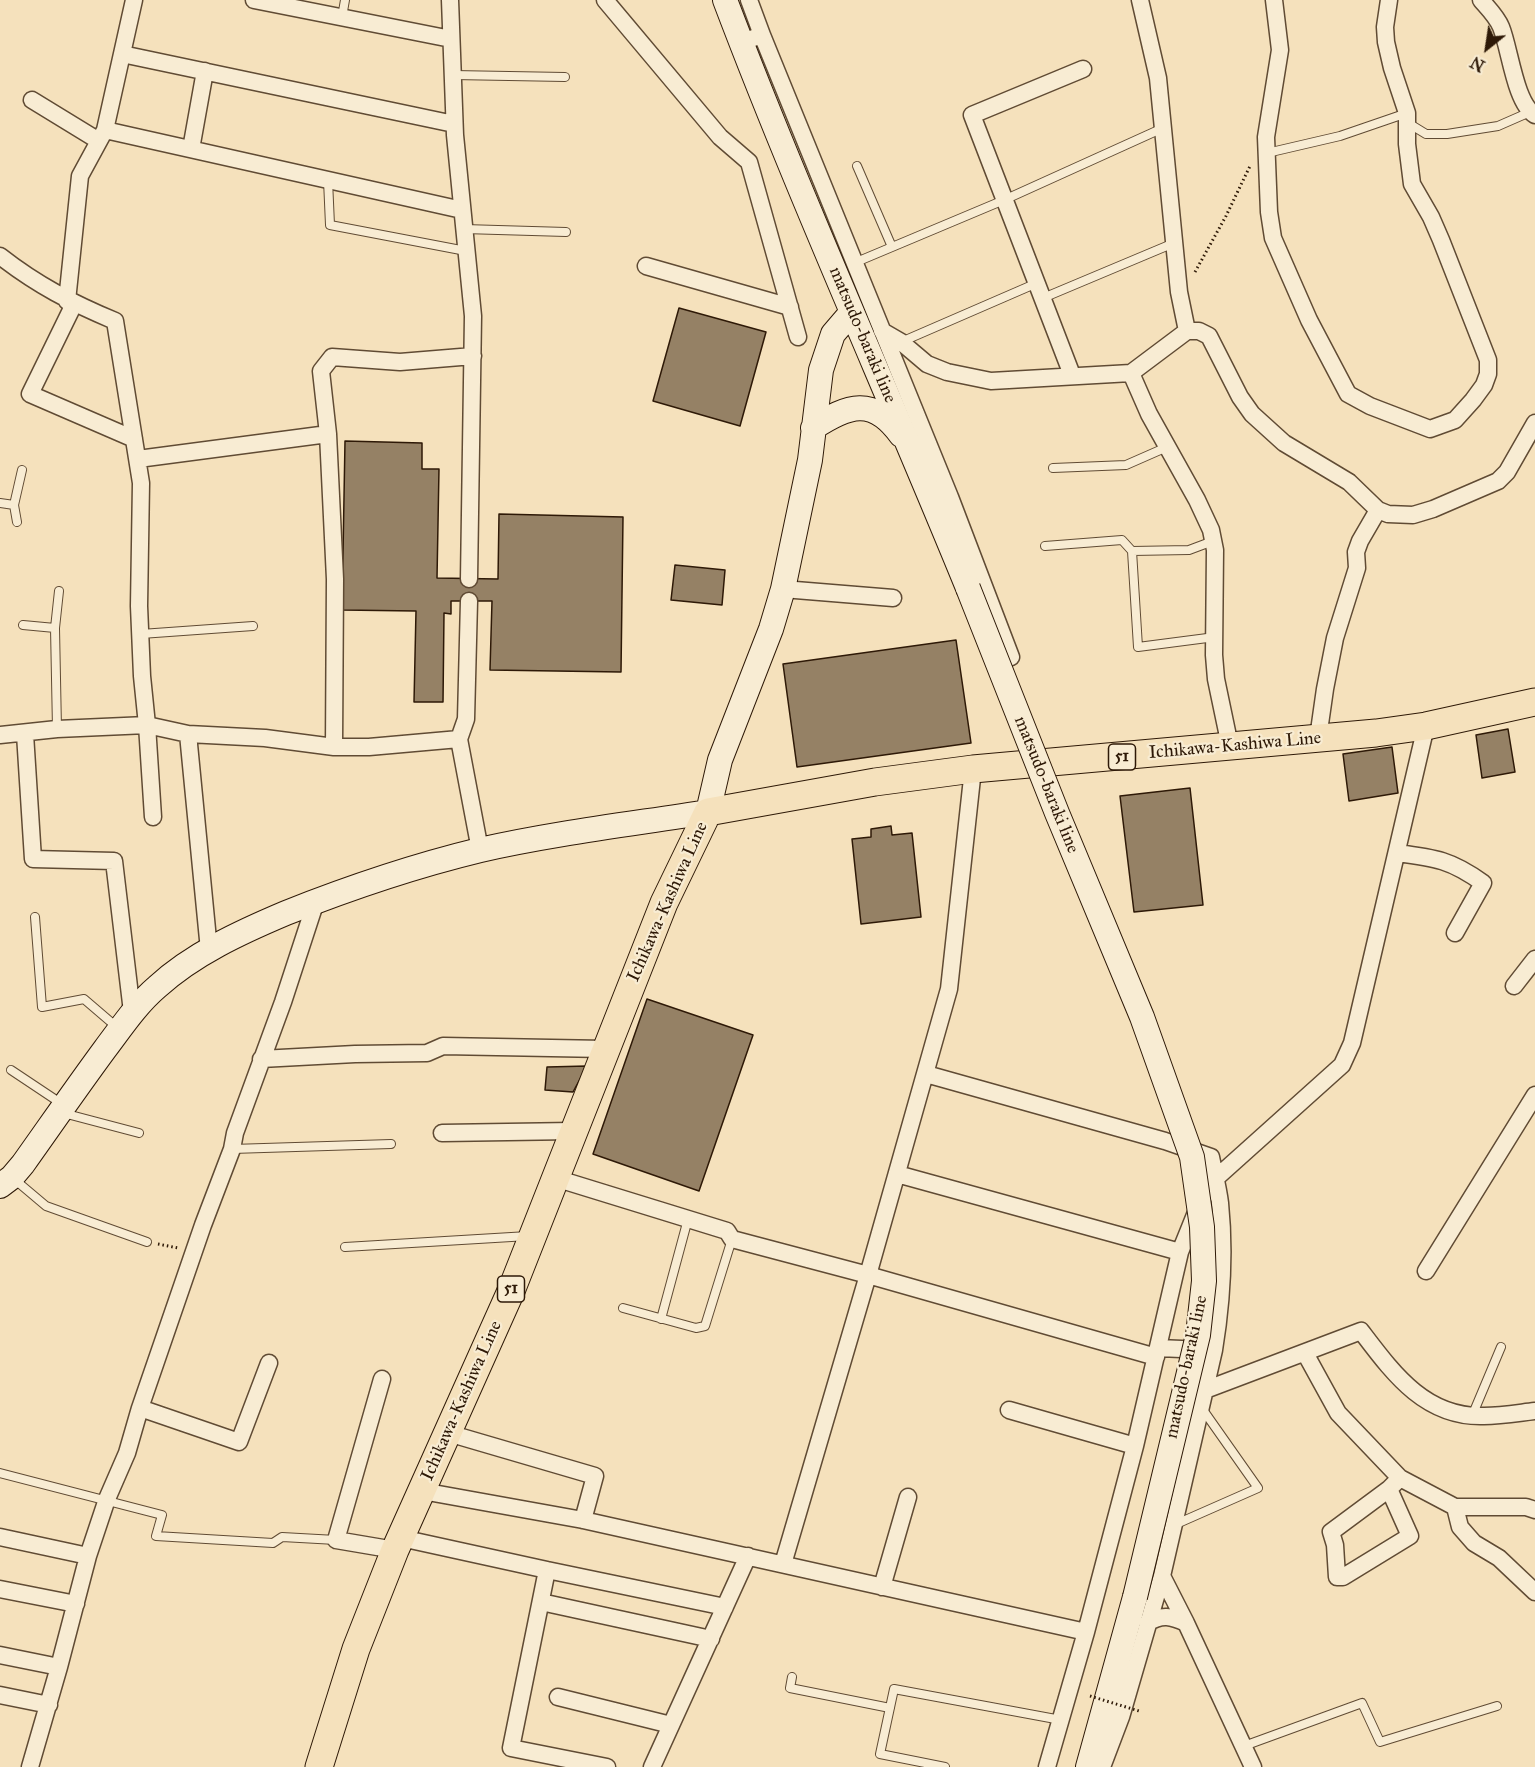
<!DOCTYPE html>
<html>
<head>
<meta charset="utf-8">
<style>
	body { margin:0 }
	#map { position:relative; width:1535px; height:1767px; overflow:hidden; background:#f5e1bc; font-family:"IM FELL Great Primer",serif }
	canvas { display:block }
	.north { position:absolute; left:1457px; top:18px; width:60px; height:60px; -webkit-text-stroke:4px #f8ecd3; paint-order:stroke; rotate:210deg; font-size:16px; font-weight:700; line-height:24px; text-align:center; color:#2e1907 }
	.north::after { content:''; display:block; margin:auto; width:21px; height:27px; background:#2e1907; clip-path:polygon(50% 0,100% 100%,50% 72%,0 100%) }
</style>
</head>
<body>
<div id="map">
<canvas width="1535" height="1767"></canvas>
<div class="north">N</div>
</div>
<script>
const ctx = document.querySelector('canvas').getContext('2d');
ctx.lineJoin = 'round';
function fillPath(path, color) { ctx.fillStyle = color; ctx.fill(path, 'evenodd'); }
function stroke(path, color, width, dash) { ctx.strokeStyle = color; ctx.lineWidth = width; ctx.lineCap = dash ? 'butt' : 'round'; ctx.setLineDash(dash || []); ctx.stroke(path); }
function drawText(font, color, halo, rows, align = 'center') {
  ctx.font = font + ' "IM FELL Great Primer",serif'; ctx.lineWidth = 4.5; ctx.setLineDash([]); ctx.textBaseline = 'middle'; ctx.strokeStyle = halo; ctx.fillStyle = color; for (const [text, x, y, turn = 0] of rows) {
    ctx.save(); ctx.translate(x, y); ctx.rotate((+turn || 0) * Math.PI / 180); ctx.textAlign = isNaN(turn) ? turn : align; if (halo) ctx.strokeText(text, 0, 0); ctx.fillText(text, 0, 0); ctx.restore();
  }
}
const building = new Path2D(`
	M679 308 766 332 740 426 653 401Z
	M345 441 422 443V469H439L437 578 498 579 499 514 623 517 621 672 490 670 492 601H451V614L444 613 443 702H414L416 611 342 610Z
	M675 565 725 570 722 605 671 600Z
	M956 640 971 743 797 767 783 664Z
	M1508 729 1515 772 1482 778 1476 735Z
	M1392 747 1398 793 1349 801 1343 754Z
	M1190 788 1203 905 1134 912 1120 796Z
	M891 826 892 835 912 833 921 917 861 924 852 839 871 837V829Z
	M647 999 753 1035 699 1191 593 1154Z
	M587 1066 573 1092 545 1090 547 1067Z`);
fillPath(building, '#958165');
stroke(building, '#2e1907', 1.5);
const lane = new Path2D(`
	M342 17 345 0
	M453 75 565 77
	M1408 123 1426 134H1447L1498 126 1530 112
	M1267 153 1340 136 1407 113
	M857 166 892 247
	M328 180 330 225 466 251
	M464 229 566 232
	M854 263 1004 200 1163 128
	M1043 298 1174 243
	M901 342 1037 283
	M1053 468 1126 465 1167 447
	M0 503 14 505 17 522
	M14 505 22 470
	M1213 541 1189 550 1132 551 1138 647 1215 637
	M1045 546 1122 540 1132 551
	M23 625 55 628
	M141 634 253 626
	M57 729 55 628 59 591
	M35 917 42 1007 84 999 119 1029
	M11 1070 62 1104
	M63 1113 139 1133
	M232 1149 391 1144
	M14 1179 46 1206 147 1242
	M345 1247 528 1236
	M623 1308 696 1328 705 1326 732 1239
	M661 1319 688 1219
	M1472 1416 1501 1347
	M0 1473 162 1515 156 1536 273 1543 282 1537 336 1540
	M1174 1525 1258 1488 1201 1407
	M792 1677 790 1688 890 1708
	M1244 1746 1362 1703 1380 1742 1497 1706
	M945 1767 880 1754 894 1689 1061 1720`);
const street = new Path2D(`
	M254 0 451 39
	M450 0 455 135 473 316 469 579
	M605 0 720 137 749 162 798 337
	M749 0 762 35
	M1140 0 1158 78 1179 292 1187 331
	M1274 0 1280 50 1266 137 1269 212 1273 238 1309 320 1348 394 1370 406 1430 429 1455 420 1473 400 1484 385 1488 374V360L1441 240 1431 217 1412 184 1407 144V113L1392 68 1386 42 1385 27 1389 0
	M1481 0C1488 8 1497 17 1501 27 1510 49 1515 103 1535 115
	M742 42 762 35 950 497 1011 657
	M122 54 454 124
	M32 100 99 141
	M105 130 462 210
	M191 149 205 71
	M0 256C37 285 72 303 115 321L141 483 139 606 142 676 147 725 153 817
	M646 266 790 307
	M67 301 80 176 105 130 134 0
	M74 304 30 394 134 439
	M882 331 901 342 927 364 947 372 991 381 1131 373 1187 331H1199L1209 336 1240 397 1252 414 1284 443 1349 482 1378 510 1388 514 1413 515 1433 509 1498 481 1507 472 1535 423
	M1131 373 1149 414 1197 500 1211 530 1215 550 1214 655 1216 679 1230 746
	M1072 375 972 115 1083 69
	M328 434 321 371 332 357 400 362 473 356
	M138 459 328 434 335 579 334 747
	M783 589 893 598
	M469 601 466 719 459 739 480 850
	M25 734 33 859 114 861 132 1012
	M188 734 209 950
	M0 735 57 729 147 725 188 734 265 738 334 747H369L459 739
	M1318 738 1325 689 1335 638 1357 568 1356 552 1360 541 1378 510
	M1397 853C1436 858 1451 860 1483 883L1455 933
	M1514 986 1535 959
	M261 1059 355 1054 427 1053 443 1046 605 1049
	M926 1074 1165 1141 1211 1157C1214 1172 1218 1187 1220 1203 1225 1252 1222 1301 1214 1350L1162 1576 1121 1717 1102 1767
	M442 1133 573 1131
	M897 1174 1180 1252
	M555 1178 727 1231 732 1239 868 1275 1156 1357
	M1426 1271 1535 1095
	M1158 1348 1205 1350
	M1305 1353 1338 1413 1400 1478 1455 1507H1526L1535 1510
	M382 1379 336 1540 395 1550
	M1205 1390 1361 1331C1393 1373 1425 1418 1484 1416 1501 1416 1518 1413 1535 1411
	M140 1408 239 1442 269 1363
	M1009 1410 1135 1446
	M448 1433 595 1476 583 1520
	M1389 1489 1410 1536 1343 1577H1337L1335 1545 1331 1532 1389 1489 1400 1478
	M422 1491 583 1520 1086 1632
	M1455 1507 1460 1527 1474 1543 1499 1558 1535 1592
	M0 1537 88 1556
	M401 1538 547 1570 511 1748 607 1767
	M783 1564 868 1275 949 989 973 769
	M547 1570 725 1607
	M1162 1576 1186 1623 1253 1767
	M882 1587 908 1497
	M0 1589 76 1604
	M541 1602 711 1639
	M1147 1623C1162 1614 1171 1616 1186 1623
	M0 1655 59 1667
	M0 1695 49 1705
	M558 1697 671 1725
	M30 1767 59 1667 88 1556 107 1499 127 1453 140 1408 203 1225 232 1149 235 1133 283 1002 316 901
	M652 1767 748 1556
	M1047 1767 1086 1632 1135 1446 1180 1252 1199 1205 1215 1179 1342 1065 1352 1043 1426 726`);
const secondary = new Path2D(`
	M725 0C800 198 888 392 968 588
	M813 428C848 405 873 396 901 435
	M0 1186 12 1177 23 1164C50 1126 77 1087 105 1049 121 1028 136 1005 157 987 193 954 241 932 286 913 349 888 414 866 480 850 555 833 632 824 708 812L720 760 771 629 783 589 810 460 821 370 833 334 851 313
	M1088 1767 1135 1597`);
const primary = new Path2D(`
	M319 1767 356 1649 395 1550 511 1291 664 903 708 812 875 782 973 769 1376 733 1426 726 1535 702`);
stroke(lane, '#604b34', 10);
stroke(street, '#604b34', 19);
stroke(secondary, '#2e1907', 26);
stroke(primary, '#2e1907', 29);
stroke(new Path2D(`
	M1195 272 1226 216 1250 166
	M158 1244 178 1248`), '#2e1907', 3, [1.5, 3]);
stroke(lane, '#f8ecd3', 8);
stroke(street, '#f8ecd3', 16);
stroke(secondary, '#f8ecd3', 24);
stroke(primary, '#f5e1bc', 27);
const secondaryBridge = new Path2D(`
	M968 588 1057 813 1142 1017 1192 1157 1202 1227 1204 1281 1198 1335 1135 1597`);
stroke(secondaryBridge, '#2e1907', 26, []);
stroke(new Path2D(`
	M1090 1696 1139 1711`), '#2e1907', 3, [1.5, 3]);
stroke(secondaryBridge, '#f8ecd3', 24);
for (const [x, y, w] of [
	[1122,757,27],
	[511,1289,27]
]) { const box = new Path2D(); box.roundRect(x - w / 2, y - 13, w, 26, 4.5); ctx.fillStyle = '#f8ecd3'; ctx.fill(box); stroke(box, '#2e1907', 1.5); }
drawText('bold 16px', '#2e1907', null, [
	["51",1122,757],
	["51",511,1289]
]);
drawText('18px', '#2e1907', '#f8ecd3', [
	["matsudo-baraki line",862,335,67],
	["Ichikawa-Kashiwa Line",1235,746,-5],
	["matsudo-baraki line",1046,785,68],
	["Ichikawa-Kashiwa Line",668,902,-66],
	["matsudo-baraki line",1187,1367,-78],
	["Ichikawa-Kashiwa Line",462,1401,-66]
]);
</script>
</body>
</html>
